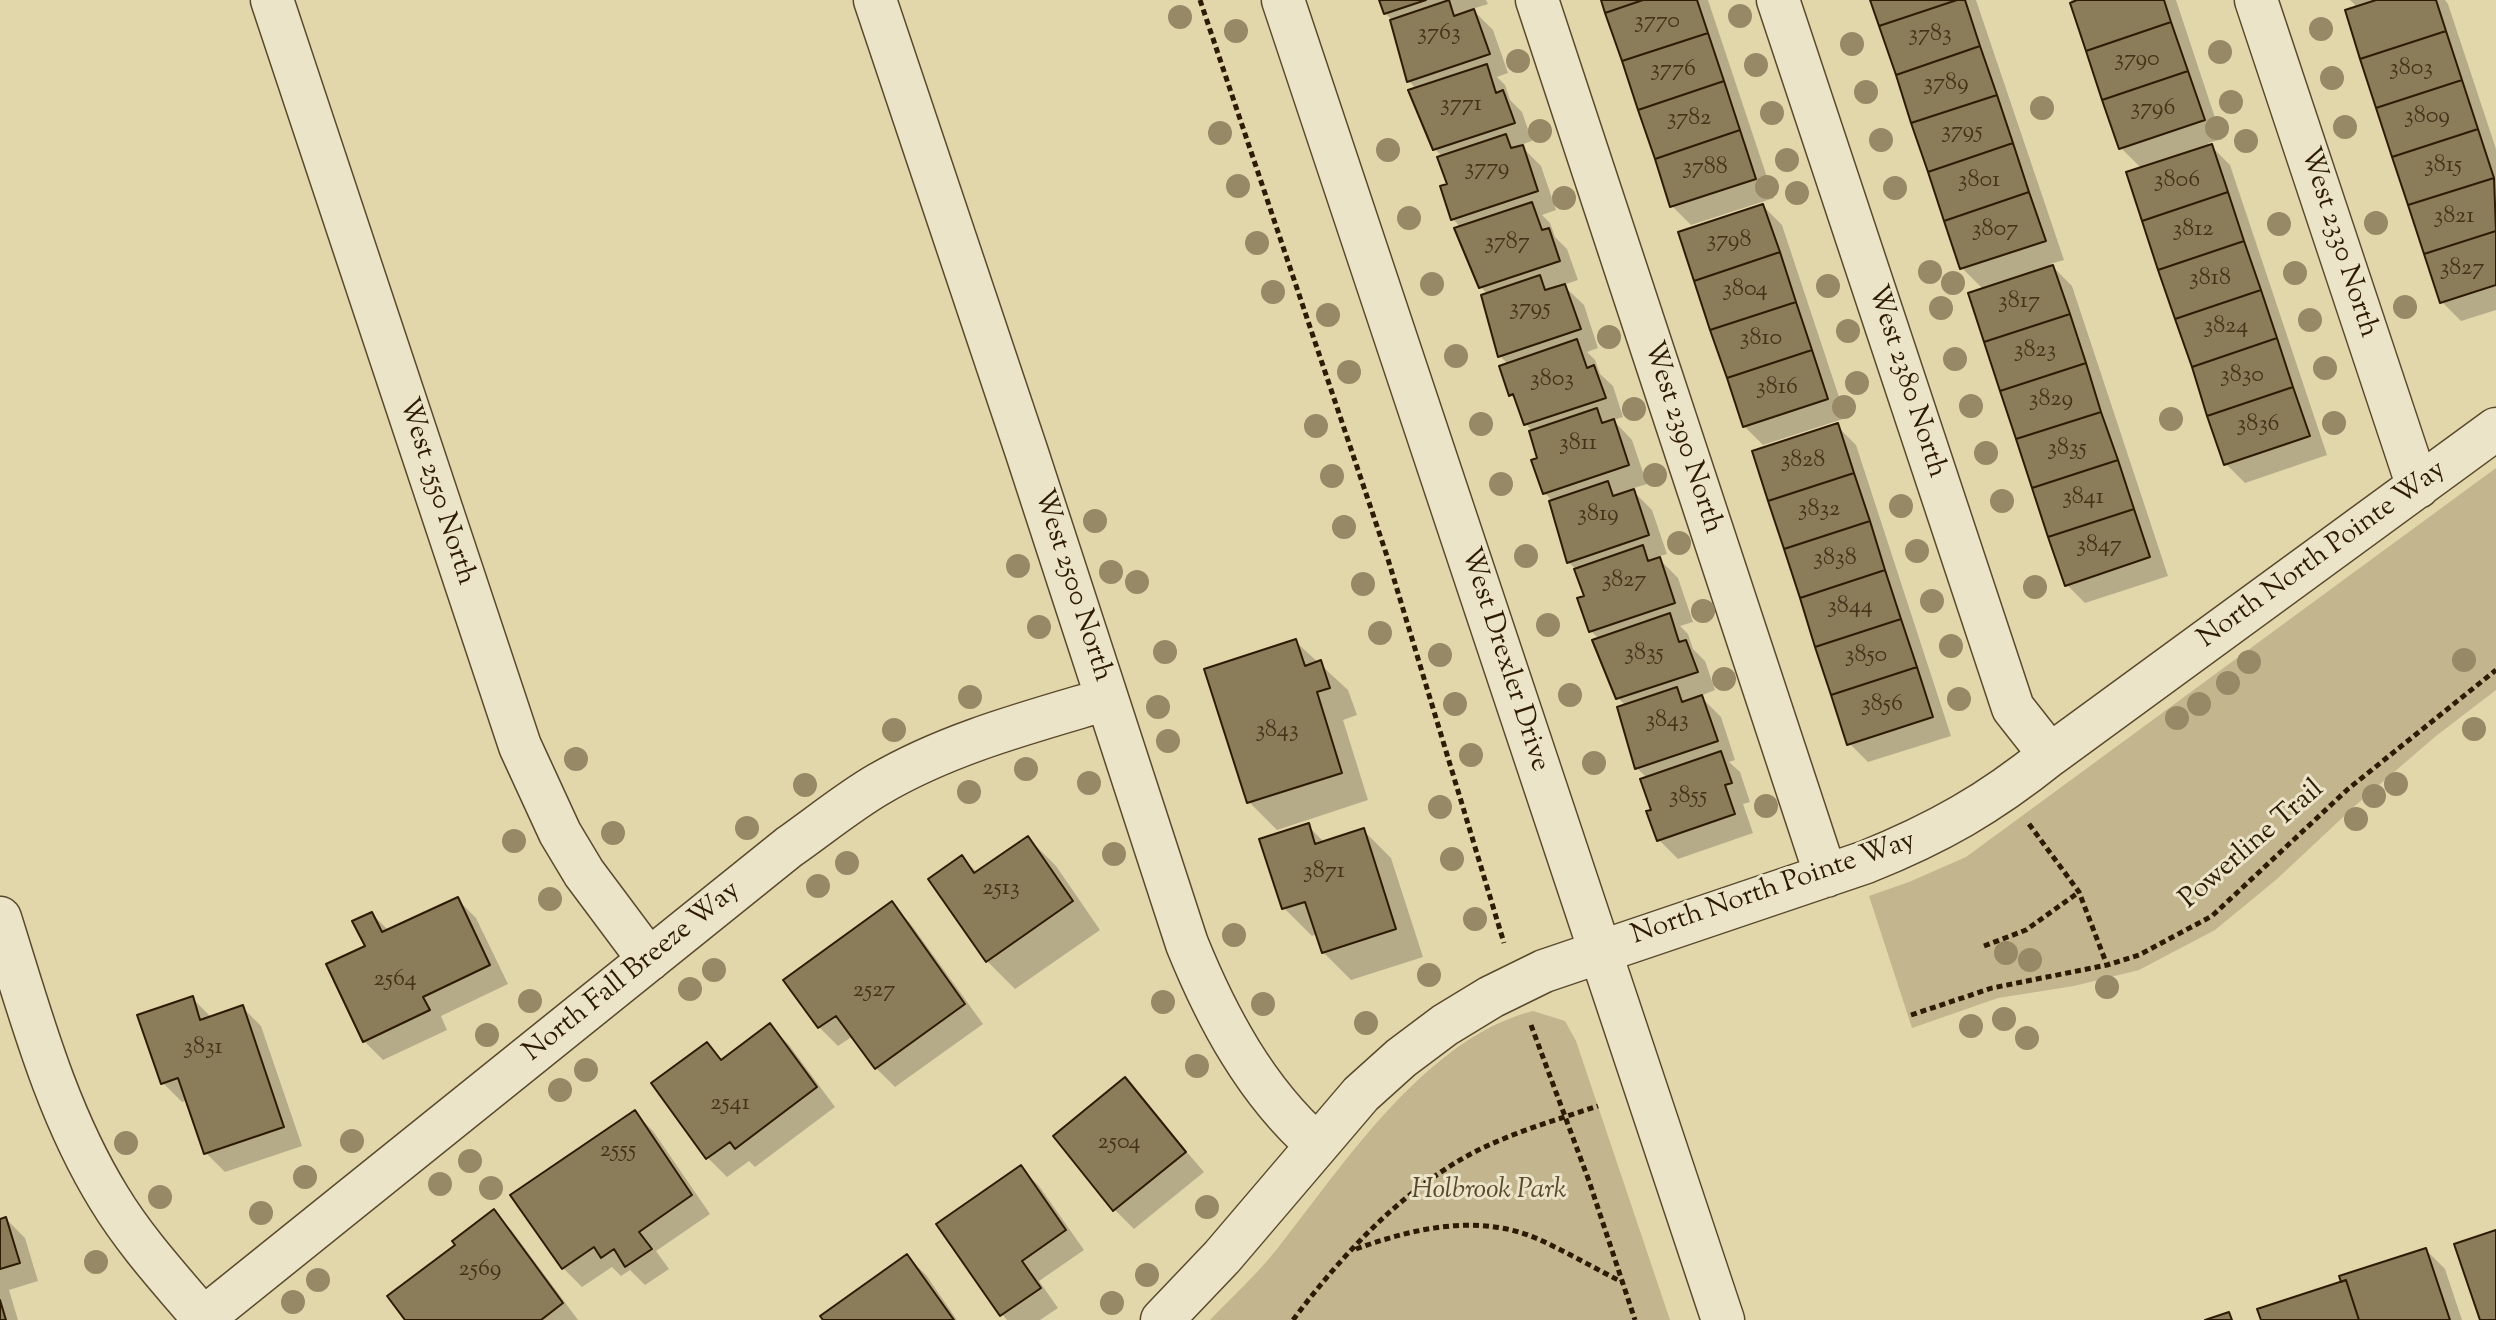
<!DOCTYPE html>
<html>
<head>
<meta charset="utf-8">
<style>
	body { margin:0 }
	canvas { display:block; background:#e2d6ab }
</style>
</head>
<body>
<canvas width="2496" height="1320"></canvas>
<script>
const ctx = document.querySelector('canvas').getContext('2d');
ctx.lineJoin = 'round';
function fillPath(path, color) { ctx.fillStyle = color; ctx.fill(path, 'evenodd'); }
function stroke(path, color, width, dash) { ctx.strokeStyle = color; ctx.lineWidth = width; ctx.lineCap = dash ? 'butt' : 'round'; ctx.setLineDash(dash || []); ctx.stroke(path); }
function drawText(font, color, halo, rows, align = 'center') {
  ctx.font = font + ' "Sorts Mill Goudy",serif'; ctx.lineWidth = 6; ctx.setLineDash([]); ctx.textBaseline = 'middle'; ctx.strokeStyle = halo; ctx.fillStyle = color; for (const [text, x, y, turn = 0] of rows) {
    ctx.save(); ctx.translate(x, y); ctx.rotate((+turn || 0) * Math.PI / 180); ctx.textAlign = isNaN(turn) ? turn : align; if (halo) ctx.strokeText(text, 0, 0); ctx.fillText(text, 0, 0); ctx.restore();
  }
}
fillPath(new Path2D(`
	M2496 468V690L2436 736 2357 804 2277 879 2215 930 2139 970 2074 986 1998 998 1912 1028 1869 896 1909 882 1966 857Z
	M1533 1011 1565 1021 1576 1041 1670 1320H1210C1232 1297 1257 1274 1277 1249 1342 1167 1425 1038 1533 1011Z`), '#c3b68e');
fillPath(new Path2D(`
	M1381 0H1486L1488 4 1472 9 1493 30 1508 73 1497 77 1505 85 1510 100 1522 112 1532 141 1520 145 1541 166 1556 210 1542 215 1550 223 1555 237 1567 249 1578 280 1563 285 1584 305 1598 348 1587 352 1595 360 1600 374 1613 386 1623 417 1613 420 1632 440 1647 484 1631 489 1652 510 1667 554 1657 557 1678 578 1693 622 1680 626 1688 634 1693 649 1705 661 1715 690 1700 696 1721 717 1735 760 1729 762 1740 772 1750 802 1743 804 1753 833 1678 859 1659 840 1647 778 1637 768 1626 706 1618 698 1599 639 1591 631 1586 597 1577 570 1568 562 1558 533 1562 532 1553 502 1545 493 1533 432 1526 424 1518 402 1511 395 1509 365 1500 356 1488 295 1481 287 1461 228 1453 219 1443 187 1449 185 1443 157 1435 149 1417 90 1409 81 1392 20 1385 13Z
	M1603 0H1708L1774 198 1691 225 1672 206Z
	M1872 0H1976L2064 260 2050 264 2072 286 2168 576 2085 603 2066 584 1984 290 1962 268Z
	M2071 0H2176L2222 139 2208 143 2230 165 2327 455 2245 483 2226 464 2142 169 2121 148Z
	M2350 0H2445L2448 4 2496 149V310L2461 321 2442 302 2358 8Z
	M1763 206 1782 225 1846 418 1763 445 1744 426Z
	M1837 426 1856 445 1951 736 1868 762 1849 743Z
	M1296 642 1348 690 1357 715 1343 720 1368 800 1277 830 1249 802Z
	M1308 826 1325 843 1363 830 1391 858 1423 957 1351 980 1323 952 1317 934 1312 936 1284 908Z
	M1028 838 1056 866 1100 930 1015 989 987 961 962 858 978 873Z
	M457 899 476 918 508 984 441 1016 447 1030 383 1060 364 1041 367 947 372 914 389 931Z
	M891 904 910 923 983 1024 895 1087 876 1068 853 1036 838 1046 819 1027Z
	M192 998 212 1018 242 1007 261 1026 302 1146 225 1172 206 1153 188 1100 182 1102 163 1083Z
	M770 1026 789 1045 835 1107 755 1167 749 1161 727 1177 708 1158 654 1084 707 1045 723 1061Z
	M1125 1080 1204 1172 1134 1229 1115 1210 1055 1137Z
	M634 1112 653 1131 710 1214 656 1251 669 1269 645 1285 630 1270 621 1276 612 1267 582 1287 563 1268Z
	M1020 1168 1039 1186 1084 1250 1039 1281 1058 1308 1040 1320H1007L1002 1314Z
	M494 1212 512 1231 578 1320H408L458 1246Z
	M6 1219 25 1238 38 1281 9 1290 18 1320H0V1221Z
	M2426 1250 2445 1269 2462 1320H2263L2343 1283Z
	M907 1256 926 1275 957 1320H825Z`), '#0003');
const building = new Path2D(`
	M1379 0H1426L1384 14Z
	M1449 0 1454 16 1474 9 1490 54 1407 82 1390 20Z
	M1601 0H1643L1605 13Z
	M1643 0H1697L1708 33 1622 61 1605 13Z
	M1870 0H1957L1879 26Z
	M1957 0H1965L1980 46 1896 75 1879 26Z
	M2077 0H2164L2171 22 2086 51 2070 3Z
	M2376 0H2436L2446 31 2360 59 2345 10Z
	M2171 22 2188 71 2102 100 2086 51Z
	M2446 31 2462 80 2376 108 2360 59Z
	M1708 33 1724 81 1638 110 1622 61Z
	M1980 46 1997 95 1911 123 1896 75Z
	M1487 64 1496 93 1503 90 1515 123 1433 150 1408 90Z
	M2188 71 2205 120 2119 149 2102 100Z
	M2462 80 2478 129 2392 157 2376 108Z
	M1724 81 1740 130 1655 159 1638 110Z
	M1997 95 2013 143 1928 172 1911 123Z
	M2478 129 2494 178 2408 205 2392 157Z
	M1740 130 1756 179 1670 207 1655 159Z
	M1506 134 1511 148 1523 145 1538 191 1451 220 1440 186 1447 184 1437 157Z
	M2013 143 2029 192 1944 221 1928 172Z
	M2212 144 2228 192 2142 221 2126 172Z
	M2494 178 2496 231 2424 254 2408 205Z
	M2029 192 2046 241 1960 269 1944 221Z
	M2228 192 2244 241 2158 270 2142 221Z
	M1532 202 1542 230 1549 228 1560 261 1479 288 1454 228Z
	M1763 204 1780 252 1694 281 1678 232Z
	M2496 231V285L2440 303 2424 254Z
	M2244 241 2261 290 2175 319 2158 270Z
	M1780 252 1796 302 1710 330 1694 281Z
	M2053 265 2070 314 1984 342 1968 293Z
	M1540 275 1545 290 1565 284 1581 329 1498 357 1481 295Z
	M2261 290 2277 338 2192 367 2175 319Z
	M1796 302 1812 350 1727 378 1710 330Z
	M2070 314 2086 363 2000 391 1984 342Z
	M2277 338 2293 387 2207 416 2192 367Z
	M1577 339 1587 368 1594 365 1606 398 1524 425 1513 394 1509 396 1499 366Z
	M1812 350 1828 399 1743 427 1727 378Z
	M2086 363 2101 412 2016 439 2000 391Z
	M2293 387 2310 436 2224 465 2207 416Z
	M1597 408 1602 423 1614 419 1629 465 1543 494 1531 460 1537 458 1529 431Z
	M2101 412 2118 460 2032 488 2016 439Z
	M1838 423 1854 473 1768 501 1752 451Z
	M2118 460 2134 509 2048 537 2032 488Z
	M1854 473 1870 521 1784 549 1768 501Z
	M1608 481 1613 496 1634 489 1649 535 1567 563 1549 501Z
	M2134 509 2150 557 2065 586 2048 537Z
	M1870 521 1885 570 1800 598 1784 549Z
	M1643 545 1648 561 1660 557 1675 603 1589 632 1577 598 1584 596 1574 569Z
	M1885 570 1901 619 1815 647 1800 598Z
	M1670 613 1679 642 1686 640 1698 672 1616 699 1592 640Z
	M1901 619 1917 667 1831 695 1815 647Z
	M1296 639 1305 666 1321 660 1330 688 1317 692 1342 773 1247 803 1204 669Z
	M1917 667 1933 717 1847 745 1831 695Z
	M1677 687 1682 702 1702 695 1718 741 1635 769 1617 707Z
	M1721 751 1732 783 1725 785 1735 814 1657 841 1646 811 1651 810 1640 779Z
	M1309 823 1315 844 1364 828 1396 929 1322 953 1305 902 1282 909 1259 839Z
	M1028 836 1073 901 986 962 928 879 962 855 974 873Z
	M458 897 490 965 423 997 430 1010 363 1042 326 964 365 946 352 921 372 912 382 932Z
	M892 901 965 1004 875 1069 836 1016 818 1028 783 980Z
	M193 996 200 1020 243 1005 284 1127 204 1154 178 1078 161 1084 137 1015Z
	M770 1023 817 1087 735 1149 730 1142 706 1159 651 1083 707 1042 721 1060Z
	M1125 1077 1186 1152 1113 1211 1053 1136Z
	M635 1110 692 1195 639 1232 652 1249 625 1267 614 1249 601 1258 594 1247 562 1269 510 1195Z
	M1021 1165 1066 1230 1022 1261 1041 1288 1000 1316 936 1224Z
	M494 1209 563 1303 541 1320H405L387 1296 455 1245 452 1241Z
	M6 1217 20 1263 0 1269V1219Z
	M2496 1230V1320H2480L2454 1244Z
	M2426 1248 2450 1320H2359L2346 1280 2341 1282 2339 1276Z
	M907 1254 954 1320H823L820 1316Z
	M2346 1280 2359 1320H2261L2257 1309Z
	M0 1300 6 1320H0Z
	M2229 1312 2232 1320H2205Z`);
fillPath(building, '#8b7c5a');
stroke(building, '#2d1b03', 2);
const street = new Path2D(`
	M272 0 520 746 560 833 584 873 649 960
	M875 0 1027 453 1187 944C1217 1018 1256 1091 1317 1145
	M1283 0 1723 1320
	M1537 0 1826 876
	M1778 0 2013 708 2050 755
	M2256 0 2418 487
	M0 918C30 1013 56 1112 109 1198 135 1241 170 1279 203 1318
	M201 1320 789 847C819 826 848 802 879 784 949 743 1030 722 1107 699
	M1162 1320 1222 1257 1361 1094 1401 1058 1445 1025 1491 997 1544 971 1866 862C1938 833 1989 804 2050 755L2496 429`);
stroke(street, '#5a4a2d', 45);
stroke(new Path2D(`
	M1200 0 1387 556 1504 943
	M2029 824 2079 892 2107 965
	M1984 946 2026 930 2079 892
	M1911 1015 1992 988 2107 965 2139 955 2212 916 2348 789 2496 670
	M1531 1025 1589 1181 1635 1320
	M1356 1249C1414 1228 1479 1213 1538 1239 1567 1252 1594 1268 1622 1282
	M1293 1320C1338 1260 1391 1202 1455 1163 1499 1136 1550 1122 1598 1106`), '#2d1b03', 5, [6, 4]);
stroke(street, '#ece4c8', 42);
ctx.fillStyle = '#978966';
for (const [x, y] of [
	[1740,16],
	[1180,17],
	[2321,29],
	[1236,31],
	[1852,44],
	[2220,52],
	[1518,61],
	[1756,65],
	[2332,78],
	[1866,92],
	[2231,102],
	[2042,108],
	[1772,113],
	[2345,127],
	[2217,128],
	[1540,131],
	[1220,133],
	[1881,140],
	[2246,141],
	[1388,150],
	[1787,160],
	[1238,186],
	[1767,187],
	[1895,188],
	[1797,193],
	[1564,198],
	[1409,218],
	[2376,223],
	[2279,224],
	[1257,243],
	[1930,272],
	[2295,273],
	[1953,283],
	[1432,284],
	[1828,286],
	[1273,292],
	[2405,307],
	[1941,308],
	[1328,315],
	[2310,320],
	[1848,331],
	[1609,337],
	[1456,356],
	[1955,359],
	[2325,368],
	[1349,372],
	[1857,383],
	[1971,406],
	[1844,407],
	[1634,409],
	[2171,419],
	[2334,423],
	[1481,424],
	[1316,426],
	[1986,453],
	[1655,475],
	[1332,476],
	[1501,484],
	[2002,501],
	[1901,506],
	[1095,521],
	[1344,527],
	[1679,543],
	[1917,551],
	[1526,556],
	[1018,566],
	[1111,572],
	[1137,582],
	[1363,584],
	[2035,587],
	[1932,601],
	[1703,611],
	[1548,625],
	[1039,627],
	[1380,633],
	[1951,646],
	[1165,652],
	[1440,655],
	[2464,660],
	[2249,662],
	[1724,679],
	[2228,683],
	[1570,695],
	[970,697],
	[1959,699],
	[1455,704],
	[2199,704],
	[1158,707],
	[2177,718],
	[2474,729],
	[894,730],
	[1168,741],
	[1471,755],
	[576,759],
	[1594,763],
	[1026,769],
	[1089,783],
	[2396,784],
	[805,785],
	[969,792],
	[2374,796],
	[1766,806],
	[1440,807],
	[2356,819],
	[747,828],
	[613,833],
	[514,841],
	[1114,854],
	[1452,859],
	[847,863],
	[818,886],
	[550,899],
	[1475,919],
	[1234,935],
	[2006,953],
	[2030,960],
	[714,970],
	[1429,975],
	[2107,987],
	[690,989],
	[530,1001],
	[1163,1002],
	[1263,1004],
	[2004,1019],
	[1366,1023],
	[1971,1026],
	[487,1035],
	[2027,1038],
	[1197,1066],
	[586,1070],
	[560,1090],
	[352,1141],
	[126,1143],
	[470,1161],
	[305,1177],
	[440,1184],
	[491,1188],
	[160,1197],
	[1207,1207],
	[261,1213],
	[96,1262],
	[1147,1275],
	[318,1280],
	[293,1302],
	[1112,1303]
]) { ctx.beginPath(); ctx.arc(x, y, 12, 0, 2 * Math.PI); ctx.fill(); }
drawText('24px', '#443319', null, [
	["3770",1657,23],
	["3763",1439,35],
	["3783",1930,36],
	["3790",2137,61],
	["3803",2411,70],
	["3776",1673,71],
	["3789",1946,85],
	["3771",1461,106],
	["3796",2153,110],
	["3809",2427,118],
	["3782",1689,120],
	["3795",1962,133],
	["3815",2443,167],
	["3788",1705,169],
	["3779",1487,170],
	["3801",1979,182],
	["3806",2177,182],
	["3821",2454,218],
	["3807",1995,231],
	["3812",2193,231],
	["3798",1729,242],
	["3787",1507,244],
	["3827",2462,270],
	["3818",2210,280],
	["3804",1745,291],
	["3817",2019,303],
	["3795",1530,310],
	["3824",2226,328],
	["3810",1761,340],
	["3823",2035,352],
	["3830",2242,377],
	["3803",1552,381],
	["3816",1777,389],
	["3829",2051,401],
	["3836",2258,426],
	["3811",1578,445],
	["3835",2067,450],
	["3828",1803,462],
	["3841",2083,499],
	["3832",1819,511],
	["3819",1598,516],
	["3847",2099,547],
	["3838",1835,560],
	["3827",1624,582],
	["3844",1850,608],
	["3835",1644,655],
	["3850",1866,657],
	["3856",1882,706],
	["3843",1667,722],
	["3843",1277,732],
	["3855",1688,798],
	["3871",1324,873],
	["2513",1001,890],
	["2564",395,981],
	["2527",874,992],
	["3831",203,1049],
	["2541",730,1105],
	["2504",1119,1144],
	["2555",618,1152],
	["2569",480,1271]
]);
drawText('28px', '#2d1b03', '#ece4c8', [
	["West 2330 North",2337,243,72],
	["West 2380 North",1905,382,72],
	["West 2390 North",1681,438,72],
	["West 2550 North",435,492,72],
	["North North Pointe Way",2323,556,-36],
	["West 2500 North",1071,586,72],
	["West Drexler Drive",1503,660,72],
	["Powerline Trail",2253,846,-41],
	["North North Pointe Way",1774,890,-19],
	["North Fall Breeze Way",633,973,-39]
]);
drawText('italic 28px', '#5a4a2d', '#ece4c8', [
	["Holbrook Park",1489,1192]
]);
</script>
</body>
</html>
